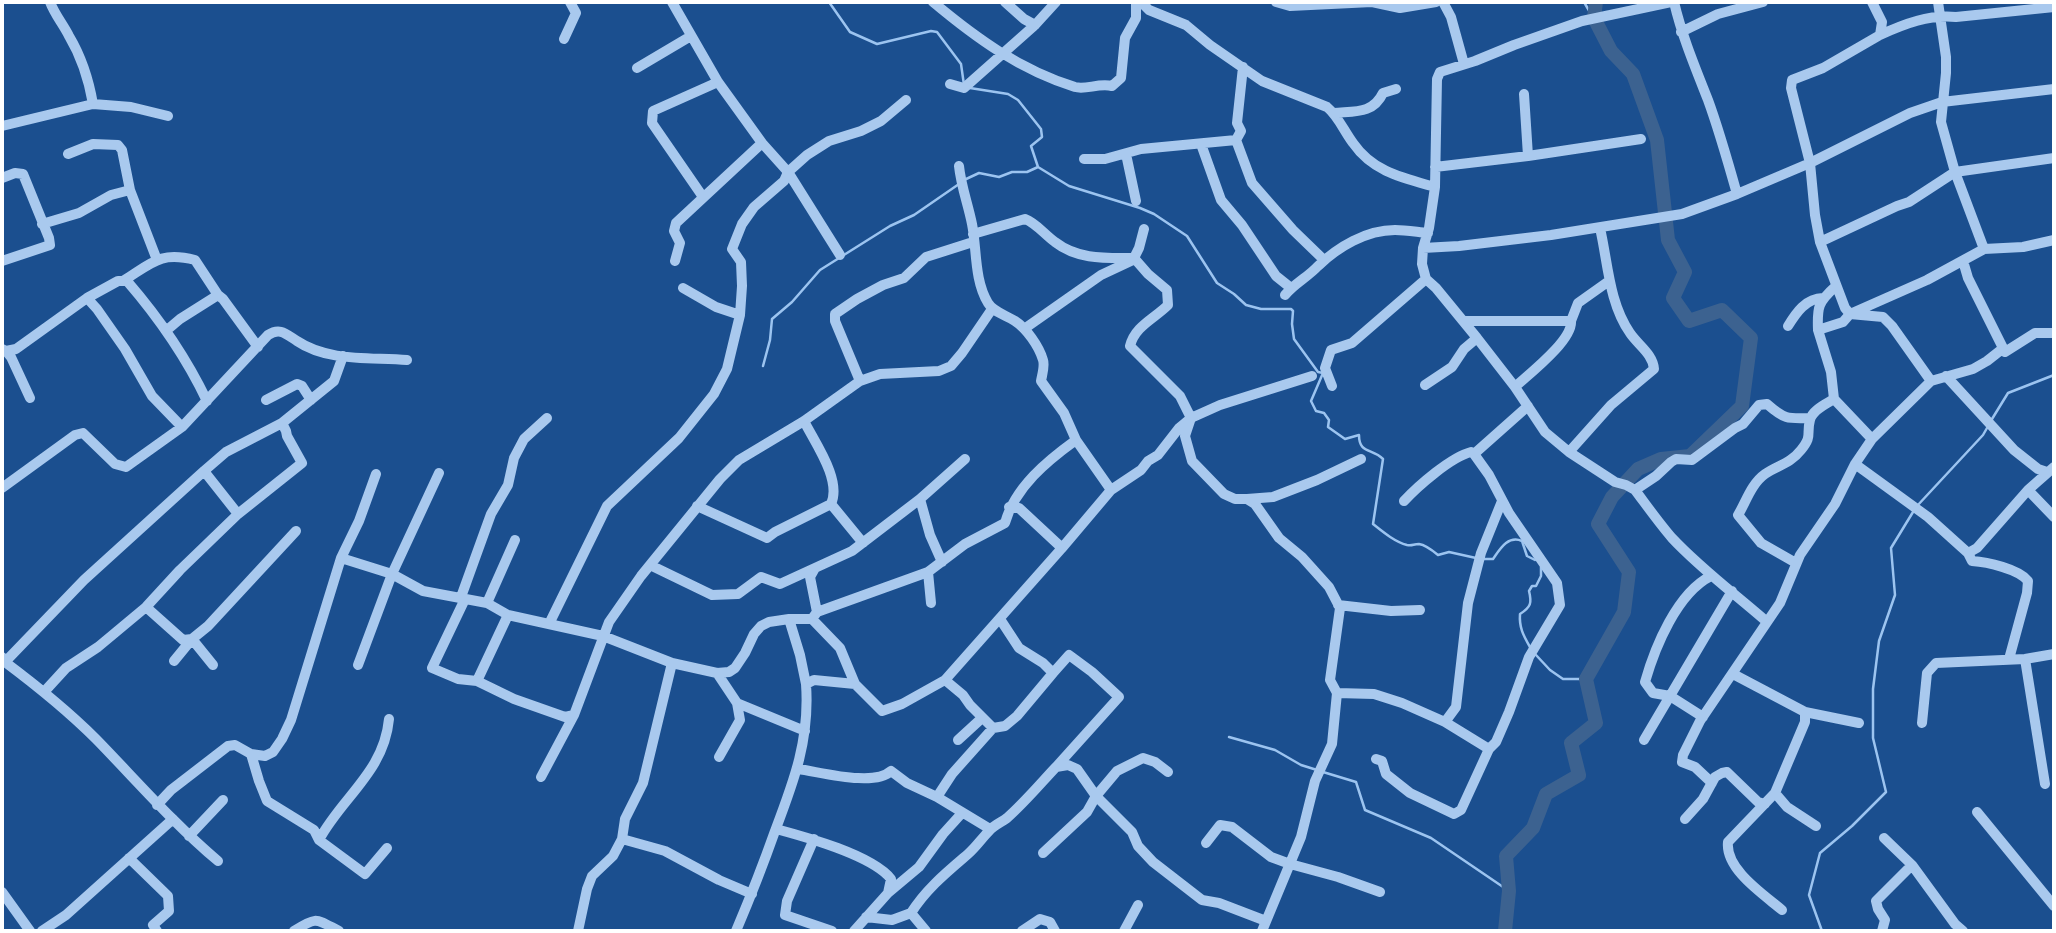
<!DOCTYPE html>
<html>
<head>
<meta charset="utf-8">
<style>
	body { margin:0 }
	#map { position:relative; width:2056px; height:933px; overflow:hidden; background:#1b4f8f; font-family:Montserrat,sans-serif }
	canvas { display:block }
	.frame { position:absolute; inset:0; border:4px solid #fff; pointer-events:none }
</style>
</head>
<body>
<div id="map">
<canvas width="2056" height="933"></canvas>
<div class="frame"></div>
</div>
<script>
const ctx = document.querySelector('canvas').getContext('2d');
ctx.lineJoin = 'round';
function stroke(path, color, width, dash) { ctx.strokeStyle = color; ctx.lineWidth = width; ctx.lineCap = dash ? 'butt' : 'round'; ctx.setLineDash(dash || []); ctx.stroke(path); }
stroke(new Path2D(`
	M829 2 850 32 877 44 931 31 937 32 961 64 964 85
	M1584 2 1591 14
	M970 88 1008 94 1018 100 1041 129 1042 137 1031 146 1038 167 1069 186 1140 208 1154 214 1187 236 1217 283 1234 294 1246 305 1261 309H1291L1293 311 1292 324 1294 339 1318 372 1323 373 1311 401 1316 411 1324 413 1329 420 1328 427 1345 439 1359 435C1359 454 1372 448 1383 459L1373 524C1383 532 1395 542 1407 545 1413 546 1413 544 1419 544 1426 545 1432 550 1438 555L1449 552 1476 558
	M964 180 979 173 999 177 1012 172H1027L1038 167
	M763 366 770 340 772 319 792 302 820 270 890 226 914 215 959 184
	M1992 419 2008 393 2054 375
	M1917 506 1983 435 1987 428
	M1483 559H1493C1500 549 1508 535 1522 541L1527 556 1535 560
	M1530 647C1523 635 1519 627 1520 614 1531 607 1532 603 1529 591L1532 586H1536L1541 576V567
	M1536 655 1550 670 1563 679H1586
	M1229 737 1275 750 1301 765 1317 770
	M1323 772 1356 782 1365 810 1431 838 1509 891
	M1822 931 1809 895 1820 853 1852 826 1886 792 1873 738V689L1879 641 1895 595 1891 548 1913 512`), '#9cc4f0', 2.5);
stroke(new Path2D(`
	M1505 931 1509 891 1506 856 1533 828 1546 794 1579 775 1571 743 1596 723 1586 679 1624 612 1629 572 1598 524 1612 497 1638 469 1661 459 1690 456 1742 406 1751 338 1722 310 1689 321 1673 298 1685 272 1668 240 1657 140 1633 74 1611 51 1594 18 1596 2`), '#3c6290', 14);
stroke(new Path2D(`
	M50 2C55 15 63 24 69 36 81 56 89 81 93 104
	M672 2 718 82 762 143 788 172 840 255
	M933 2C976 38 1020 70 1075 87 1086 90 1098 83 1112 86L1121 78 1125 38 1136 18V2
	M1005 2 1024 19 1035 25
	M1141 2 1149 10 1186 25 1210 45 1262 81 1327 107C1338 116 1344 131 1353 143 1373 172 1403 178 1435 187L1429 228 1423 248 1459 246 1551 235 1682 214 1737 194 1810 163 1910 113 1942 102 2054 89
	M1276 2 1290 6 1372 2 1400 8 1436 2
	M1443 2 1451 17 1464 64
	M1674 2C1682 36 1695 67 1708 100 1719 130 1728 162 1737 194
	M1872 2 1882 22 1880 35 1823 68 1792 80 1791 88 1810 163 1815 215 1820 242 1845 308 1850 314 1883 317 1892 326 1931 381
	M1938 2 1946 57V73L1941 122 1955 172 1984 249
	M1681 32 1718 14 1763 2
	M1880 35C1904 24 1930 14 1956 17L2054 7
	M564 39 576 13 570 2
	M637 68 691 36
	M950 84 964 88 1035 25 1056 2
	M1524 94 1528 156
	M1334 113C1355 111 1373 114 1383 93L1396 89
	M2 126 93 104 131 107 168 116
	M1236 140 1252 183 1293 230 1324 260
	M1201 144 1221 200 1242 225 1276 276 1291 288
	M68 154 93 144 118 145 122 150 130 190 157 260
	M1126 154 1136 201
	M1084 159H1105L1141 149 1236 140 1241 131 1237 123 1243 67
	M959 166C961 186 968 204 972 224 977 249 974 280 988 303 993 312 1006 315 1015 321 1026 328 1039 346 1043 360 1045 366 1042 375 1041 381L1064 413 1076 440 1111 490
	M1435 167 1528 156 1641 139
	M2 178 15 173 23 174 49 238 50 245 2 261
	M1435 187 1437 79 1440 72 1475 61 1514 45 1582 21 1671 2
	M703 197 652 123 653 111 718 82
	M42 224 79 213 111 195 130 190
	M973 234 1025 219C1036 223 1044 234 1055 242 1078 260 1106 258 1134 258L1148 274 1167 290 1168 305C1154 319 1135 326 1130 346L1180 396 1191 418 1185 436 1192 461 1224 494 1235 499H1247L1255 504 1279 538 1302 557 1329 587 1340 608 1330 680 1337 693 1332 744 1315 781 1301 837 1262 931
	M1820 242 1897 206 1909 202 1955 172 2054 158
	M1423 248 1422 264 1426 279 1436 288 1477 338 1515 387 1545 432 1569 452 1615 482 1626 485 1635 490C1647 506 1659 523 1672 538 1701 569 1735 594 1767 622
	M675 261 680 243 674 231 676 223 762 143
	M1963 261 1968 278 2005 352
	M123 281H127C159 318 186 357 207 401
	M683 288 716 307 740 315
	M1285 295C1295 283 1308 277 1318 266 1338 247 1366 230 1395 230 1406 230 1417 232 1428 233
	M87 298 97 309 125 349 152 396 182 427
	M1463 321H1571L1578 303 1609 281
	M1788 326C1796 313 1806 298 1823 298
	M1024 329 1101 275 1133 260 1139 248 1144 229
	M167 330 180 319 218 295
	M1818 330C1817 307 1818 302 1836 286
	M2 349 6 351 16 349 87 298 118 281H123C152 263 160 251 195 260L218 295 223 299 258 347
	M6 351 11 357 30 398
	M1946 376 2014 450 2038 469 2047 472
	M860 381 835 321V314L857 299 883 285 904 278 926 257 973 242
	M1425 385 1452 367 1464 349 1477 338
	M1332 386 1325 368 1331 350 1352 343 1426 279
	M1515 387C1529 374 1573 340 1571 321
	M266 400 297 384 302 386 311 400
	M804 421C815 443 842 480 831 504L863 543
	M1872 439 1834 399 1831 372 1818 330 1843 322 1850 314 1927 280 1984 249 2023 247 2054 240
	M1569 452 1611 405 1654 369C1653 354 1638 345 1630 333 1609 303 1608 263 1600 228
	M1855 464 1928 517 1968 553 1977 548 2028 490 2054 467
	M204 471 238 514
	M2 488 75 435 83 433 115 464 126 467 182 427 268 335C280 327 286 334 297 341 328 362 371 357 407 360
	M1635 490 1656 476 1671 462 1676 459 1692 460 1735 428 1743 424 1759 405 1767 404C1784 419 1787 419 1810 418
	M2028 490 2054 517
	M920 499 930 535 942 562
	M1247 499 1273 497 1317 480 1361 459
	M1404 501C1418 486 1451 457 1471 452L1474 454 1528 406
	M697 506 767 538 775 532 831 504
	M1009 507 1019 508 1062 548
	M1968 553 1972 561C1987 562 2019 569 2028 581L2027 593 2009 659
	M341 558 392 574 423 591 487 603 508 615 603 636 672 663 717 673 729 672 735 668 745 653 754 634 761 626 769 622 789 619H812L817 612 928 572 965 544 1005 523C1015 487 1047 461 1076 440
	M1796 563 1761 543 1738 515C1746 502 1751 484 1765 474 1778 465 1790 464 1801 450 1813 435 1806 435 1810 420 1812 410 1826 404 1834 399
	M650 565 712 595 738 594 761 577 780 584 852 551 920 499 965 459
	M815 568 810 577 817 612
	M928 572 931 603
	M461 597 491 514 508 485 514 458 524 439 547 418
	M465 599 432 668 458 679 477 681 514 699 565 717 574 715
	M487 603 515 540
	M1338 605 1391 611 1420 610
	M146 607 183 640 192 639 213 665
	M789 619 800 655 806 684
	M812 619 840 648 855 684 882 711 902 704 945 680 1062 548 1111 490 1141 470 1148 461 1158 455 1179 428 1191 418 1220 405 1312 376
	M1000 619 1019 648 1043 663 1053 673 1069 655 1092 672 1119 697 1056 767
	M549 624 607 506 679 438 714 394 727 369 740 315 742 286 741 262 732 249 742 224 754 207 784 181 788 172 807 155 829 141 861 131 881 121 906 100
	M2 657 5 662C37 686 68 711 96 739 136 780 174 824 218 861
	M2025 659 2045 784
	M174 661 192 639 208 626 296 531
	M5 662 84 580 204 471 226 452 282 423 334 381 343 356
	M358 665 392 574 439 473
	M717 673 737 703 805 731
	M1733 674 1805 712 1859 723
	M945 680 963 695 970 705 993 728
	M477 681 508 615
	M44 692 66 668 98 647 146 607 180 570 238 514 302 463 287 436 286 431 282 423
	M1337 693 1374 694 1402 703 1445 722 1489 749
	M1703 717 1670 696 1653 693 1645 682C1655 647 1677 593 1711 576
	M1445 722 1456 707 1468 603 1481 553 1502 501
	M1922 723 1927 673 1936 663 2025 659 2054 654
	M958 740 982 718
	M1644 740 1732 591
	M251 754 259 781 267 801 314 830 319 840 365 874 387 848
	M719 757 740 720 737 703
	M1376 759 1382 761 1386 774 1410 793 1454 814 1461 810 1489 749 1496 742 1509 712 1529 657 1560 605 1557 583 1509 513 1489 475 1474 454
	M798 769C821 772 874 787 891 771L907 783 937 797
	M541 777 574 715 609 622 641 576 720 479 739 460 804 421 860 381 880 374 939 371 951 366 962 353 992 309
	M1712 783 1695 767 1682 762 1683 755 1700 721 1780 603 1800 555 1835 504 1855 464 1872 439 1931 381 1973 369 1987 361 2001 350 2005 352 2035 333H2054
	M1775 793 1787 807 1816 826
	M157 805 171 790 228 746 235 745 251 754 265 756 273 752 282 739 291 720 341 558 359 521 376 474
	M1977 812 2054 906
	M1685 819 1703 799 1715 777 1722 773 1727 772 1758 802 1765 804
	M776 829C806 837 872 855 891 879L888 893
	M990 829 937 797 952 774 993 728 1005 726 1017 716 1053 673
	M189 836 223 800
	M1884 838 1912 865 1955 924 1963 931
	M622 839 665 851 719 880 752 894
	M814 839 787 901 785 915 832 931
	M319 840C342 797 384 772 389 719
	M1206 843 1220 825 1232 827 1271 857 1290 864 1338 877 1380 892
	M1043 853 1087 812 1096 796 1117 771 1143 758 1155 762 1168 772
	M129 858 168 896 169 911 153 925 157 931
	M2 892 30 931
	M1782 910C1763 894 1725 869 1728 842L1775 793 1805 722V712
	M911 913C926 889 947 872 968 854 976 847 982 838 990 830 994 825 1002 822 1007 818 1025 802 1040 784 1056 767L1068 765 1077 769 1096 796 1132 832 1138 846 1153 862 1202 900 1219 903 1266 921
	M866 917 892 920 911 913 926 931
	M42 931 66 915 173 819
	M294 931C317 916 316 919 339 931
	M578 931 587 889 592 876 613 856 622 839 625 819 643 783 672 663
	M736 931C750 898 763 865 775 831 794 781 810 739 806 684L814 680 855 684
	M854 931 888 893 919 867 943 834 962 813
	M1022 931 1040 919 1050 922 1055 931
	M1124 931 1138 905
	M1882 931 1885 920 1878 909 1876 901 1912 865`), '#a9c9ee', 10);
</script>
</body>
</html>
